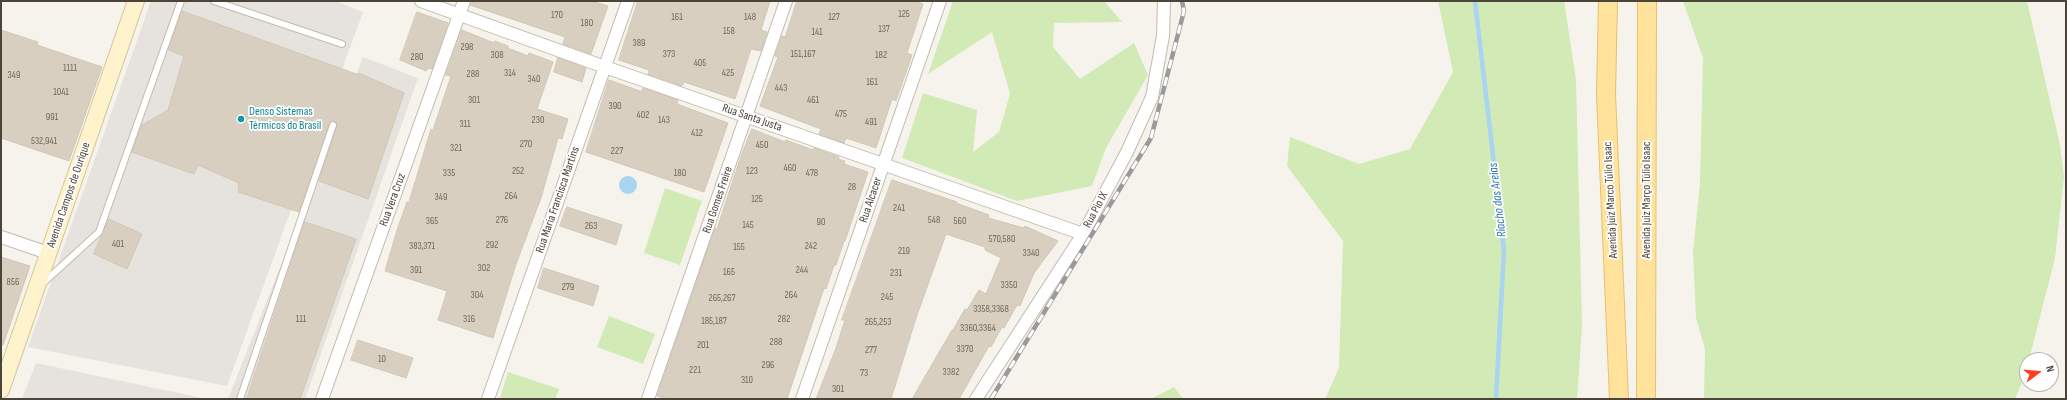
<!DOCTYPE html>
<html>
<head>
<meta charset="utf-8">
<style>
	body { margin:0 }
	#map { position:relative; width:2067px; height:400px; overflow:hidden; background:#f6f3ec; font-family:"Sofia Sans Condensed",sans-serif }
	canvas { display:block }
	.frame { position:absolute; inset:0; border:2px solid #4b4439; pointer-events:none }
	.north { position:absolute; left:2019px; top:352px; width:40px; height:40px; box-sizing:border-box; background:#fff; border:1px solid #b7b4b0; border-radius:50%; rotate:74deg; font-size:11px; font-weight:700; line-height:16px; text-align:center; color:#4b4439 }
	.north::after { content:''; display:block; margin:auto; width:14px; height:18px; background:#fc3f1d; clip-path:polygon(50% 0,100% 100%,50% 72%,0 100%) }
</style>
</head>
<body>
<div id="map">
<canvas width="2067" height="400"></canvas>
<div class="frame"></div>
<div class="north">N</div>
</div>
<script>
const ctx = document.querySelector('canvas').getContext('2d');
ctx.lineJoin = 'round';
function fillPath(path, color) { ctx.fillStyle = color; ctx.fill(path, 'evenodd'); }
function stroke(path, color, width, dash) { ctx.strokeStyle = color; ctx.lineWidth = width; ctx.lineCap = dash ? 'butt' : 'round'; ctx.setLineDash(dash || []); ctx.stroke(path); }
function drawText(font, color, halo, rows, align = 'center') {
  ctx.font = font + ' "Sofia Sans Condensed",sans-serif'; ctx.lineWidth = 3.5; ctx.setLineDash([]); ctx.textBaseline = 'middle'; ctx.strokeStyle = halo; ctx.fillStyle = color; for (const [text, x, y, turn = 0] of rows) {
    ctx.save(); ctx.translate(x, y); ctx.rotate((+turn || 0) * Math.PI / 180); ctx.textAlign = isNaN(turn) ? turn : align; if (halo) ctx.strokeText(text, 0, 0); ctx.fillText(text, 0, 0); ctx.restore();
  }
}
fillPath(new Path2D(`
	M151 1H336L363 12 227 386 28 347Z
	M363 57 418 78 305 399H228Z
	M36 363 207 399H22Z`), '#e6e2dd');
fillPath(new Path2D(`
	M953 1H1104L1122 22 1054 23 1053 47 1080 79 1134 43 1148 75 1106 148 1092 186 1017 201 902 158 923 93 977 110 973 152 999 132 1010 94 992 32 928 74Z
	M1438 1H1564L1576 80 1582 326 1577 399H1325L1339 368 1343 241 1287 166 1290 137 1359 164 1410 149 1453 72Z
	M1683 1H2027L2060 145 2064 177 2055 258 2029 360H2027L2024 378 2015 399H1704L1705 349 1696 318 1693 252 1700 184 1703 58Z
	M665 188 702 201 680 265 644 253Z
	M609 316 655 334 643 364 597 347Z
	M508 372 559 389 555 399 500 398Z
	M1174 387 1183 399H1151Z`), '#d2eab5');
fillPath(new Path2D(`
	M619 185a9 9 0 1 1 18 0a9 9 0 1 1-18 0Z`), '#a9d4f2');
stroke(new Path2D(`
	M1475 1 1504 250 1496 399`), '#a9d4f2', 4.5);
const building = new Path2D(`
	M471 1H592L608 6 591 54 563 44 565 37 470 5Z
	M638 1H770L761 30 767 32 761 51 751 49 735 99 684 82 682 86 648 74 649 70 619 60Z
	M797 1H916L923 4 907 53 912 55 896 101 892 99 876 148 846 138 844 143 819 134 821 129 760 106 778 57 775 56 782 36 785 37Z
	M182 11 359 75V73L404 93 368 199 319 181 337 126 334 121 329 124 299 212 238 192 239 183 198 165 194 174 132 152 142 125 168 110 184 56 169 50Z
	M417 12 448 23 432 69 428 68 426 71 400 60Z
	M1 30 38 42 37 45 102 67 69 161 1 138Z
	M462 30 494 43 495 41 508 46V48L528 56 529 53 553 62 537 109 568 119 562 139 558 138 541 198 516 264 493 338 438 320 447 291 385 271 398 227 407 202H409L431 129 433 130 451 76 446 75Z
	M558 58 586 68 582 82 554 72Z
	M609 80 640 91H642L643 88 678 100 677 104 728 123 704 192 586 152Z
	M752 129 785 142 786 140 813 150 814 148 839 157 838 159 845 161 844 164 868 172 845 241H844L836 265H834L826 289 824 288 787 399H667L657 396 715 228 717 229 741 156Z
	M892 180 957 202 956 203 989 215 988 218 1024 228 1025 226 1058 241 1034 273 1020 306 1017 305 1004 328 1002 327 991 347 989 346 959 399H912L952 330H953L965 309 967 310 979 290 986 294 1001 258 985 250V247L946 234 916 318 891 399H816L836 348 845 320H842Z
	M567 207 622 225 616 245 560 226Z
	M109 219 142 234 127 269 94 254Z
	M305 222 356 239 300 399H247Z
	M1 257 30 266 3 345H1Z
	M544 268 599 286 593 306 538 288Z
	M358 340 413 358 406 378 351 360Z`);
fillPath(building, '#d8cfc1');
stroke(building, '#d3c7b4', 1);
const service = new Path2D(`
	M214 1 342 44
	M42 284 99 232 181 1
	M240 399 333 125`);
const minor = new Path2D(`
	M421 1 605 67 1083 234
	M1 237 48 253
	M322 399 464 1
	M488 399 628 1
	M648 399 786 1
	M802 399 940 1
	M976 399 1083 234 1127 152 1152 97 1163 36 1164 1`);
const secondary = new Path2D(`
	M1 390 136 1`);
const primary = new Path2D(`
	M1608 1 1606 94 1619 399
	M1646 399 1647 1`);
stroke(service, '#c2bbae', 8);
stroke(minor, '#c2bbae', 14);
stroke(secondary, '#d6c79b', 18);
stroke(primary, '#e6c16a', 20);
stroke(service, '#fff', 6);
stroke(minor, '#fff', 12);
stroke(secondary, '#fff3cd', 16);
stroke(primary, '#ffe39c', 18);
const rail = new Path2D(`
	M991 399 1151 138 1184 11 1182 1`);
stroke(rail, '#9a9a9a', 4.5);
stroke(rail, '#fff', 3, [9]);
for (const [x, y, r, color] of [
	[241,119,4,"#0f9aa8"]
]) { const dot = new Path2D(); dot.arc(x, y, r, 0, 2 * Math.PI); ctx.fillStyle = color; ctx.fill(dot); stroke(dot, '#fff', 1.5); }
drawText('10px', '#6e675b', null, [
	["125",904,14],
	["170",557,15],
	["161",677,17],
	["148",750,17],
	["127",834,17],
	["180",587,23],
	["137",884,29],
	["158",729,31],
	["141",817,32],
	["389",639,43],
	["298",467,47],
	["373",669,54],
	["151,167",803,54],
	["308",497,55],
	["182",881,55],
	["280",417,57],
	["405",700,63],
	["1111",70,68],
	["314",510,73],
	["425",728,73],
	["288",473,74],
	["349",14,75],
	["340",534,79],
	["161",872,82],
	["443",781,88],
	["1041",61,92],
	["301",474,100],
	["461",813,100],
	["390",615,106],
	["475",841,114],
	["402",643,115],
	["991",52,117],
	["230",538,120],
	["143",664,120],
	["491",871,122],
	["311",465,124],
	["412",697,133],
	["532,941",44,141],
	["270",526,144],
	["450",762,145],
	["321",456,148],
	["227",617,151],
	["460",790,168],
	["252",518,171],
	["123",752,171],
	["335",449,173],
	["180",680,173],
	["478",812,173],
	["28",852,187],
	["264",511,196],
	["349",441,197],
	["125",757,199],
	["241",899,208],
	["276",502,220],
	["548",934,220],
	["365",432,221],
	["560",960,221],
	["90",821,222],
	["145",748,225],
	["263",591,226],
	["570,580",1002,239],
	["401",118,244],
	["292",492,245],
	["383,371",422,246],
	["242",811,246],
	["155",739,247],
	["219",904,251],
	["3340",1031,253],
	["302",484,268],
	["391",416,270],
	["244",802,270],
	["165",729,272],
	["231",896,273],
	["856",13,282],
	["3350",1009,285],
	["279",568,287],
	["304",477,295],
	["264",791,295],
	["245",887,297],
	["265,267",722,298],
	["3358,3368",991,309],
	["111",301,319],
	["316",469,319],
	["282",784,319],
	["185,187",714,321],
	["265,253",878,322],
	["3360,3364",978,328],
	["288",776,342],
	["201",703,345],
	["3370",965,349],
	["277",871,350],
	["10",382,359],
	["296",768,365],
	["221",695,370],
	["3382",951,372],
	["73",864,373],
	["310",747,380],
	["301",838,389]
]);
drawText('12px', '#0d838f', '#fff', [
	["Denso Sistemas",249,112],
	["Térmicos do Brasil",249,126]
], 'left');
drawText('12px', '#4b4439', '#fff', [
	["Rua Santa Justa",752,118,19],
	["Avenida Campos de Ourique",69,195,-71],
	["Rua Vera Cruz",393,200,-70],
	["Rua Maria Francisca Martins",558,200,-71],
	["Rua Gomes Freire",718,200,-71],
	["Rua Alcacer",871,200,-71],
	["Avenida Juiz Marco Túlio Isaac",1611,200,-93],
	["Avenida Juiz Março Túlio Isaac",1647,200,-90],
	["Rua Pio IX",1096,210,-62]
]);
drawText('italic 13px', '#2e7ab2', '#fff', [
	["Riacho das Areias",1498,200,-97]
]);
</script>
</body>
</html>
